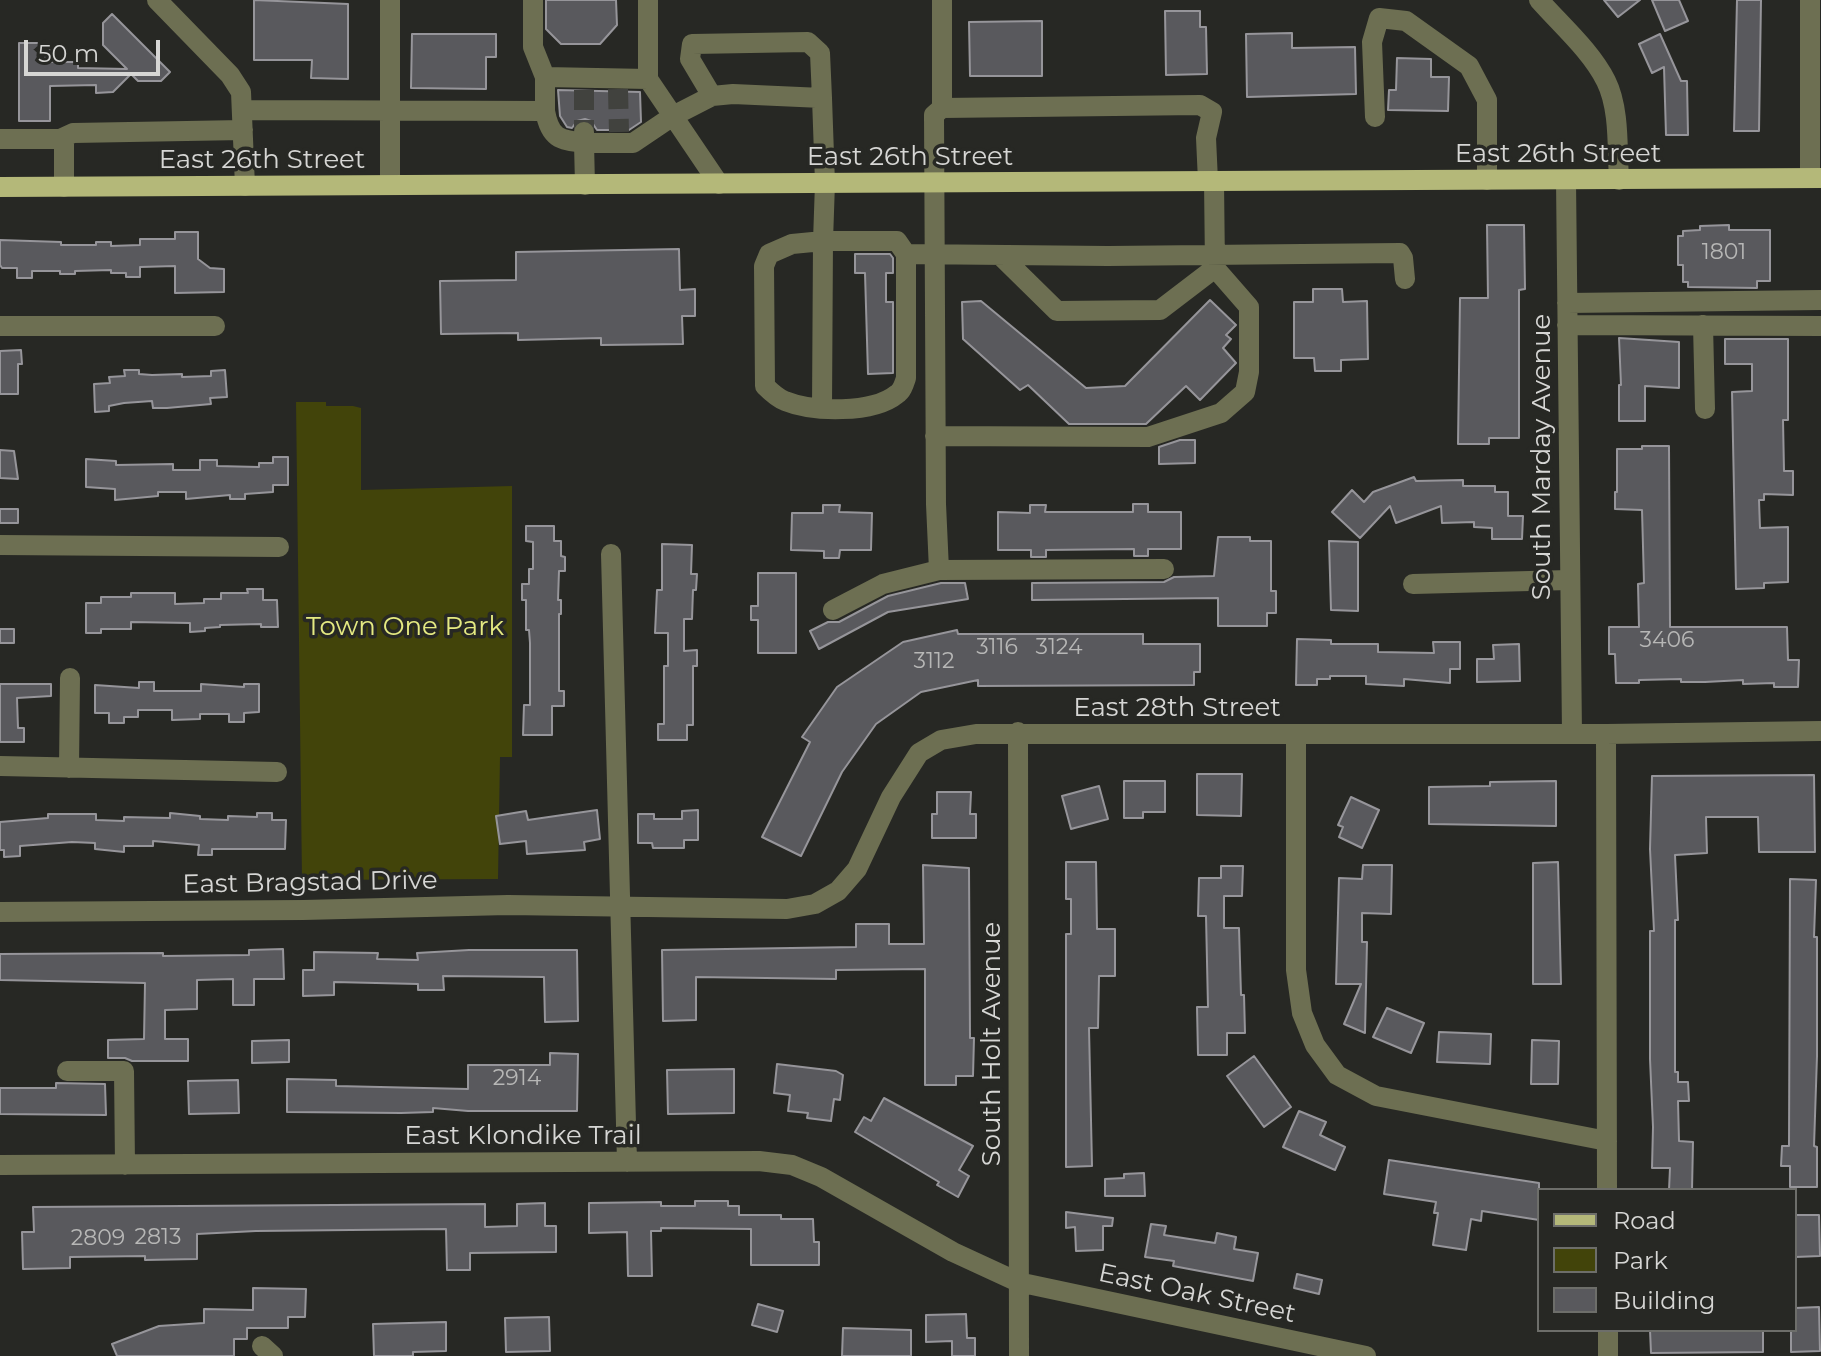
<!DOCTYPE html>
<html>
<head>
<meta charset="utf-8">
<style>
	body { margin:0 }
	#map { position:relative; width:1821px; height:1356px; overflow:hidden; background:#272824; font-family:Montserrat,sans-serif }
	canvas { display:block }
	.legend { position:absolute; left:1537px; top:1188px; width:260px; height:144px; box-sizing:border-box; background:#272824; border:2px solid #6d6e6a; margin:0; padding:10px 14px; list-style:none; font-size:24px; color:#d6d6d4 }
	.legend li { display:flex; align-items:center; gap:16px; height:40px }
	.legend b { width:40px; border:2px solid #6d6e6a }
	.scale { position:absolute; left:24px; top:40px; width:136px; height:36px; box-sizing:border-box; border:4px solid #d6d6d4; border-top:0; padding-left:10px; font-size:24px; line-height:28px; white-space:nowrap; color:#d6d6d4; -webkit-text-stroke:6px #272824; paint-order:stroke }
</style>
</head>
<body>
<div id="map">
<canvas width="1821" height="1356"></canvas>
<ul class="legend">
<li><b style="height:10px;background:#b4b879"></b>Road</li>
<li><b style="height:22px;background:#42440a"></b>Park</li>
<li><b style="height:22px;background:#59595d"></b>Building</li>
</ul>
<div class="scale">50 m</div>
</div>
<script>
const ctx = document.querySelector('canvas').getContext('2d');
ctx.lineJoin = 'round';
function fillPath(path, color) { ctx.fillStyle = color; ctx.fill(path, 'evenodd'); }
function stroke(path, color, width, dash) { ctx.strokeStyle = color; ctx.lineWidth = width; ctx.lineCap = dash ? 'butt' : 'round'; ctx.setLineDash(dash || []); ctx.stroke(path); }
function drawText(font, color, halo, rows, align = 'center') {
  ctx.font = font + ' Montserrat,sans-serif'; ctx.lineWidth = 7; ctx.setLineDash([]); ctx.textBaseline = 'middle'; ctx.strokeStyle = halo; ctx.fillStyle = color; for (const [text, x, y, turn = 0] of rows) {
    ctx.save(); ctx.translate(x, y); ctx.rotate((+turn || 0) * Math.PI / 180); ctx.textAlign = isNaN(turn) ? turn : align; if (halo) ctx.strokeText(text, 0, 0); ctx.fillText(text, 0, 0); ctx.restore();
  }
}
fillPath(new Path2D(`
	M296 402H326V406H353L361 408V490L512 486V757H500L498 879 302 880Z`), '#42440a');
const building = new Path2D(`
	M254 0 348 4V79L311 78 312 60H254Z
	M546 0H616L617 25 600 44H561L546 29Z
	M1604 0H1640L1618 17Z
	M1652 0H1679L1688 21 1665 31Z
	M1737 0H1761L1759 131H1734Z
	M1165 11H1200V27H1206L1207 74 1166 75Z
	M112 14 170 72 161 81H138L131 74 113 92 96 93V85L50 86V121H19V43H50V62H78V68L127 69 103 45V23Z
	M1042 21V76H970L969 22Z
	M1292 33V48L1355 47 1356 94 1247 97 1246 34Z
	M412 34H496V57H486V89L411 88Z
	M1660 34 1681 81H1687L1688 135H1666L1664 67 1652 73 1639 44Z
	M1397 58 1431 59V77H1449L1448 111 1388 110 1389 90H1396Z
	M558 90 640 92 641 122 629 130H597L591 121 585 119 577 121 572 128 567 127 560 116Z
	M1487 225H1524L1525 289 1519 290V438H1489V444H1458L1460 298H1488Z
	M1729 225V230H1770V281H1757V288L1688 287V282H1683V265H1678V236H1683V231L1700 230V226Z
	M175 232H198V259L210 268 224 269V292L175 293V266L140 267V277H126V273H111V270L75 271V274H60V271H32V278H17V268H2L0 265V240L61 242V245H96V242H111V246L140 245V239H175Z
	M679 249 680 290 695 289V316H682L683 344 601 345V338L518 340V333L441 334 440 281 516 280V252Z
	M855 254H890L893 258V273H886V302H893V373L868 374 865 273H855Z
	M1313 289H1342L1343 302 1367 301 1368 359 1341 360V371H1315L1314 358H1294V302H1313Z
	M1210 300 1236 325 1226 335 1231 339 1223 348 1236 363 1200 400 1186 386 1146 424H1069L1028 385 1020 390 963 339 962 302 981 301 1086 388 1125 386Z
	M1619 338 1679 342V388L1645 386V421H1619V385H1621Z
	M1725 339H1788V420H1783L1784 471H1793V495L1764 494V500H1759L1760 528 1788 527V582L1764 583V588L1736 589 1732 392 1752 391V364H1725Z
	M21 350 22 364H18V394H0V351Z
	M124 370H139V374L152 375 182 374V377L211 376V371L225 370 227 397 210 398 211 404 167 408H153L152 401 124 403 109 406V411L95 412 94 384 110 383 109 377 125 376Z
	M1180 440H1195V463L1159 464V447Z
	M1642 446H1669L1670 627H1787L1788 660H1799L1798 687H1774V683L1743 684V680L1705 682H1681V679L1639 680V683H1616L1615 654H1609V627H1639L1638 584 1644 583 1642 510 1615 509V492H1617V449H1642Z
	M0 450 14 451 18 479 0 478Z
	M273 457H288V485H273V492L245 494V499H230V495L186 499V492H158V496L115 500V489L86 487V459L116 461V465L173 464V470H200V460H217V466L259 467V463H273Z
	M1414 477 1416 481 1463 480V486H1495V492H1508V516H1523L1522 539H1492V528L1474 527V522L1442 523 1441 506 1396 523 1390 506 1360 538 1332 512 1352 490 1364 502 1373 492Z
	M1133 504H1148V512H1181V549H1148V556H1134V549L1046 550V557H1031V550H998V512L1030 513V505H1046L1045 512H1133Z
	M823 505H840L839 512 872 513 871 550H840L839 558H824V551L791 550 792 513H823Z
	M0 509H18V523H0Z
	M526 526H554V541H561V556L565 557V571H559L558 600H561V614H559V691H564V706H552V735H523L524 705H530V643L529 630H526V600H522V584H529V569H533V542L526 541Z
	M1218 537H1250V541H1271V591H1276V613H1267V626H1218V598L1032 600V583L1164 582 1174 577 1214 576Z
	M1329 541 1358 542V611L1331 610Z
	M662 544 692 545 691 574H697L696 590H693L692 619H684V651L697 650V666H693V725H687V740H658V724H664V666H668V633H655L657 590H662Z
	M758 573H796V653H758V620H751V606H758Z
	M941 583H965L968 599 888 612 819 649 810 631 828 622H839L888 596Z
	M247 589H263V600H277L278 627H261V624L220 625V627L205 628V631L190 632V623L131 622V629H101V633H86V603H101V597H131V593H175V604L204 603V599H221V593H248Z
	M0 629H14V643H0Z
	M957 630 958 634H1143V644H1200V672H1194V685L978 686V680L921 692 876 724 842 772 801 856 762 837 810 742 802 737 837 687 903 642Z
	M1297 639 1331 640V644H1378V652L1434 653 1433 642H1460V669H1450V683L1404 679V686L1366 684V676H1330V679H1317V685H1296Z
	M1519 644 1520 681 1477 682V659H1494L1493 645Z
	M139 682H154V691H201V684L244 687V684H259V712L244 713V722H229V714H200V719L172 720V710H138V717H124V723H109V713H95V685L139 688Z
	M0 684H51V696L17 698 18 728H24V742H0Z
	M1197 774H1242L1241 816 1197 815Z
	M1814 775 1815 852H1759L1758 817H1706L1707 853 1675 855 1678 920H1675V1072H1678V1082H1688L1689 1101H1678L1679 1141 1693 1142 1692 1190H1669L1670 1168H1652L1653 1127 1650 1059V931H1654L1650 849 1652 776Z
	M1124 781H1165V812H1143V818H1124Z
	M1556 781V826L1429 824V787L1490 786V782Z
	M1099 786 1108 819 1071 829 1062 796Z
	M937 792H971L970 814H976V838H932V814H937Z
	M1351 797 1379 810 1362 848 1339 837 1343 827 1338 825Z
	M597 810 600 839 584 842 585 850 527 854 526 841 500 844 496 816 526 811 528 820Z
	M698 810V840H684V848H653L652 843H638V814H654V819H682V811Z
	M170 813 200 816V819L228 820V816L257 817V813H272V820H286L285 849H212V855H198L199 845 153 841V846H124V852L95 849V843L72 842 20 846V856L4 857V850H0V822L48 818V814H96V820L124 821V817L170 818Z
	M1066 862H1096L1097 929H1115V976H1099L1098 1028H1089L1092 1166 1066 1167V934H1071V899H1066Z
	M1558 862 1561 984H1533V863Z
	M923 865 969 868 970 1038H974L973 1076H956V1085H925V969L836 970V979L696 977V1020L663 1021 662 950 856 947V924H889V944H924Z
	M1363 865H1392L1391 914 1362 913V942H1367L1365 1033 1344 1024 1361 984H1336L1339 878 1362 879Z
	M1221 866H1243L1242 896H1224V928H1239L1241 995H1244L1245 1033H1227V1055H1198L1197 1007H1208L1206 916H1198L1199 878H1221Z
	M1790 879 1816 880 1814 937H1817V1056L1814 1146 1817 1147V1187H1790V1166H1781L1782 1146H1789Z
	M283 949 284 979H254V1005H233V979L197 980V1009L165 1010V1039H188V1061H132L125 1058H108V1040L144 1039 145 983 0 980V954L163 953V956L249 955V950Z
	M469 950H577L578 1021 545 1022 544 977 443 976 444 990H418V984L334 982V995L303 996V970H314V952L378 953 377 959 418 960 417 953Z
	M1387 1008 1424 1023 1411 1053 1373 1037Z
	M1439 1032 1491 1034 1490 1064 1437 1062Z
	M289 1040V1062L252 1063V1041Z
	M1532 1040 1559 1041 1558 1084H1531Z
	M550 1053 578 1054 577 1111H468L433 1108V1112L401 1113 287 1112V1079L336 1080V1086L468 1089V1065H550Z
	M1254 1056 1291 1107 1264 1127 1227 1076Z
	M777 1064 836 1071 843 1075 840 1100 834 1099 831 1121 807 1118 808 1113 788 1111 790 1095 774 1093Z
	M734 1069V1113L668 1114 667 1070Z
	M238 1080 239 1113 189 1114 188 1081Z
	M56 1083 105 1084 106 1115 0 1114V1088H56Z
	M884 1098 973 1146 959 1170 969 1176 958 1197 937 1185 939 1182 855 1132 864 1117 871 1121Z
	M1299 1111 1326 1122 1320 1135 1345 1147 1335 1170 1283 1147Z
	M1389 1160 1539 1183V1220L1482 1211 1481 1221 1471 1219 1466 1250 1433 1245 1438 1213H1434L1436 1202 1384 1194Z
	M1144 1173 1145 1196H1105V1179L1124 1178V1174Z
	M695 1201H728V1206H739V1215H781V1219H813L814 1242H819V1265H751V1229L661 1228V1231H651L652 1276H628L627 1232 589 1233V1203L661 1202V1206H695Z
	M545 1203V1226H556V1252L470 1253V1270H447L446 1229 256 1231 197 1234V1259L145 1260V1256L70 1257V1268L23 1269 22 1232H34L33 1207 485 1204V1227L517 1226V1204Z
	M1066 1212 1113 1218 1112 1226H1103V1250L1076 1251 1075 1227 1066 1228Z
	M1795 1215H1819L1820 1256 1795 1257Z
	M1151 1224 1166 1226 1164 1235 1215 1243 1217 1233 1236 1237 1234 1249 1258 1253 1253 1281 1173 1266 1174 1261 1145 1257Z
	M1297 1274 1322 1280 1319 1294 1294 1288Z
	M253 1288 306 1289 305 1317H288V1328H247V1339H234V1356H117L112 1344 159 1326 204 1323V1309L253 1310Z
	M758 1304 783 1311 777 1332 752 1325Z
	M1819 1307 1820 1351 1791 1352V1330H1795V1308Z
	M966 1314 967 1338H975V1356H952V1341L926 1342V1315Z
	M549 1317 550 1351 506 1352 505 1318Z
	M446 1322V1351L413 1352V1356H374L373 1324Z
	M843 1328 911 1330V1356H842Z
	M1650 1330H1763V1352L1651 1353Z`);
fillPath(building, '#59595d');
stroke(building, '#96959a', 2);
stroke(new Path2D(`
	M618 89 619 132
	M584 90V132`), '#41423e', 20, [20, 10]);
stroke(new Path2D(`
	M157 0 230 75 241 92 245 186
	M390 0V185
	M533 0V47L545 77
	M648 0V79
	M942 0V108
	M1539 0C1561 25 1591 51 1606 81 1620 109 1617 149 1619 180
	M1810 0V178
	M712 96 690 59 692 44 808 42 820 53 822 98
	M242 110 545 111C550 138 559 140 584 143L585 185
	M545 111V77L648 79 719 184
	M1375 117 1372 42 1379 18 1406 21 1469 66 1487 100V180
	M584 132V143H633L673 116 712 96 733 94 822 98 825 183 823 241H897L906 254 1108 256 1400 253 1403 258 1405 279
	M0 139H60L64 144V187
	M60 139 73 133 243 130
	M1566 180 1572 734
	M1000 255 1057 311 1160 310 1215 268
	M1567 303 1821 300
	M1567 325 1821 326
	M1703 325 1705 409
	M0 326H215
	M822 408 823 241 792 244 769 254 764 266 765 386C771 392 777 398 785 401 812 412 873 414 897 394 902 391 904 384 906 378V254
	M935 436 1148 437 1221 413 1245 392 1249 372V307L1215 268 1214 181
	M0 545 279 547
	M611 554 627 1162
	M1164 569 939 570 936 504 934 115 942 108 1200 105 1212 112 1206 138 1208 181
	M1413 584 1569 580
	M833 610 883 584 939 570
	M1018 732 1019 1356
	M1296 734V970L1302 1013 1315 1045 1337 1075 1376 1096 1607 1141
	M1606 734 1607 1190
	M0 766 277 772
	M69 768 70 678
	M0 912 303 910 508 905 787 909 815 904 838 891 857 869 891 797 919 753 941 740 976 734H1606L1821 731
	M67 1071H124L125 1165
	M0 1165 759 1161 792 1165 821 1177 953 1252 1018 1282 1366 1356
	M1608 1330V1356
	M262 1346 273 1356`), '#6d6f52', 20);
stroke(new Path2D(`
	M0 187 1821 178`), '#b4b879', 20);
drawText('22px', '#b7b7b6', null, [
	["1801",1724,253],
	["3406",1667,641],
	["3116",997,648],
	["3124",1059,648],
	["3112",934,662],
	["2914",517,1079],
	["2813",158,1238],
	["2809",98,1239]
]);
drawText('26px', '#d6d6d4', '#272824', [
	["East 26th Street",1558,154],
	["East 26th Street",910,157],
	["East 26th Street",262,160],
	["South Marday Avenue",1542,457,-90],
	["East 28th Street",1177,708],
	["East Bragstad Drive",310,883,-1],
	["South Holt Avenue",992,1044,-90],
	["East Klondike Trail",523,1136],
	["East Oak Street",1197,1294,12]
]);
drawText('26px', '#e5ea82', '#272824', [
	["Town One Park",405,627]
]);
</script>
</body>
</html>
